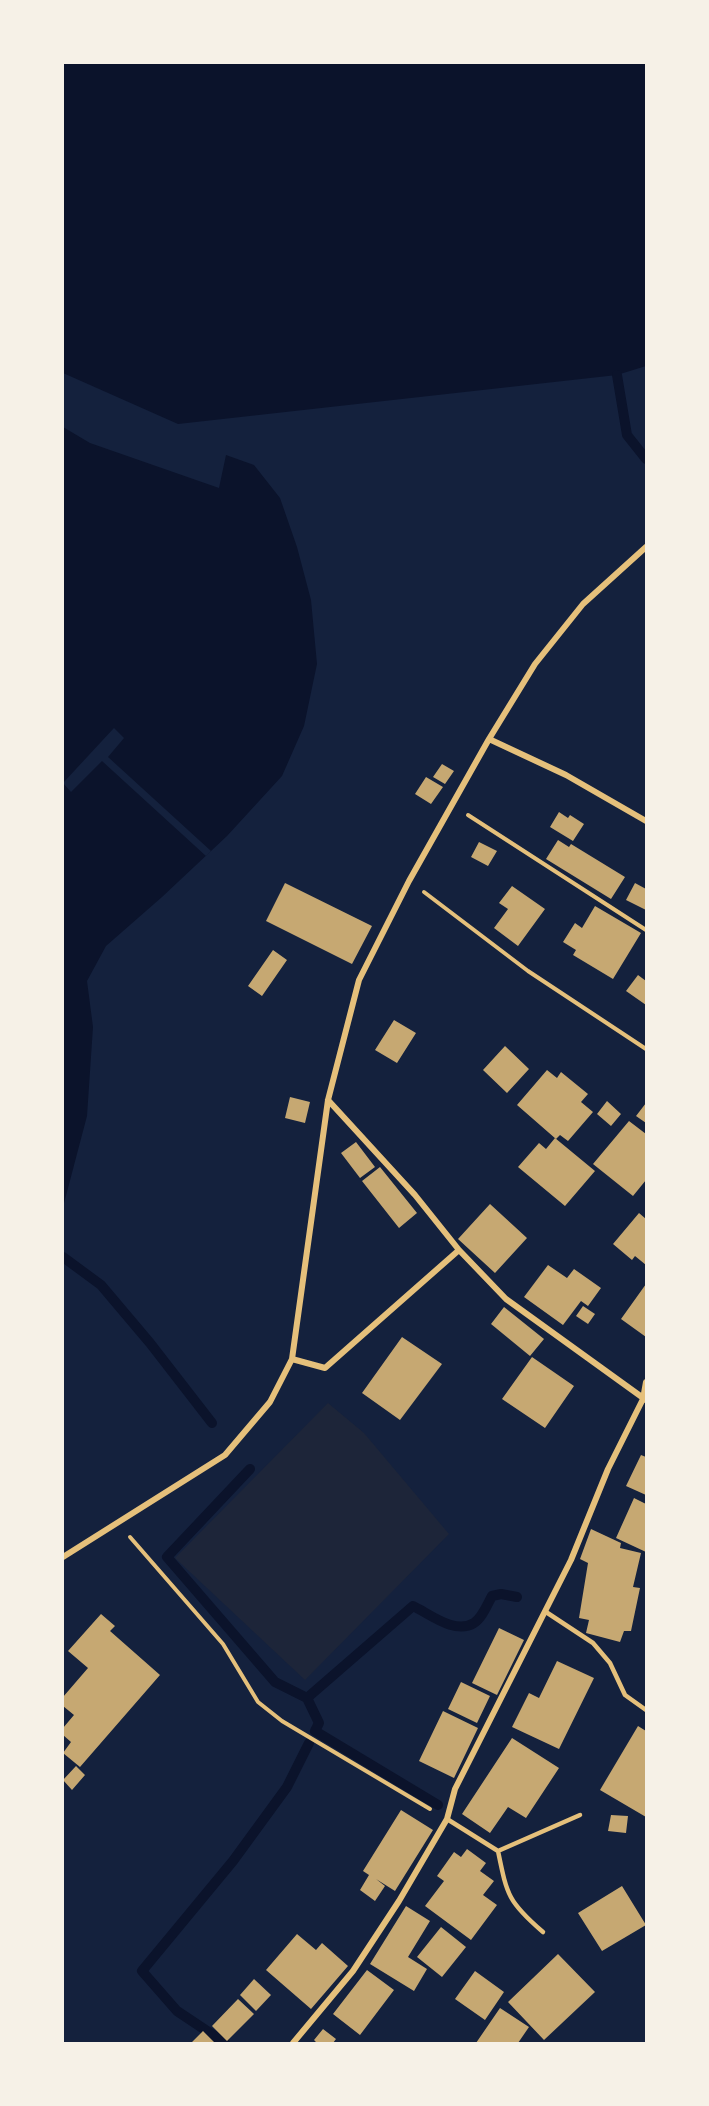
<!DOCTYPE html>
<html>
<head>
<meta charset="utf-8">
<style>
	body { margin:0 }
	#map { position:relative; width:709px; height:2106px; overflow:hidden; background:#14213d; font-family:"Public Sans",sans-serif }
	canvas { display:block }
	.frame { position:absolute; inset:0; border:64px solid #f6f1e7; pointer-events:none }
</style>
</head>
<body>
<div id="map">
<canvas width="709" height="2106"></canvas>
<div class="frame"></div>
</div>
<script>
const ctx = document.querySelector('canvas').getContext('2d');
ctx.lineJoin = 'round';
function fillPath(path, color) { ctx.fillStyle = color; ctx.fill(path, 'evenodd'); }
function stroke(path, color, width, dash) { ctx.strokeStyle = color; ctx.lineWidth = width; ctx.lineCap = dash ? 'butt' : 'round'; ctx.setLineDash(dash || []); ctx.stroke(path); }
fillPath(new Path2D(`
	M328 1403 364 1433 449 1534 305 1680 175 1558Z`), '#1d2539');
fillPath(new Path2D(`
	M63 63H646V366L617 375 178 424 63 373Z
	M63 427 90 443 219 488 226 455 254 465 280 498 297 547 311 600 317 664 304 726 282 776 227 836 162 897 106 946 87 981 93 1027 87 1116 63 1207Z`), '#0b132b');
fillPath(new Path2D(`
	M114 728 124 738 108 757 211 851 206 856 102 761 71 792 63 783Z`), '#14213d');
stroke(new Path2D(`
	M617 375 627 435 646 459
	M63 1257 101 1285 150 1343 212 1423
	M250 1469 167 1557 275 1682 307 1698 319 1723 315 1731 438 1805
	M307 1698 413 1606C430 1614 455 1635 474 1623 482 1618 487 1605 492 1596L501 1594 517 1597
	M225 2043 177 2011 142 1971 233 1861 287 1787 309 1743`), '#0b132b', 10);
fillPath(new Path2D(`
	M442 764 454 771 445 784 433 777Z
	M426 777 443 787 431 804 415 794Z
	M559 812 568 818 570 815 584 824 573 841 550 827Z
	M558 840 569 847 571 844 625 877 611 899 546 859Z
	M479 842 497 851 488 866 471 857Z
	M285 883 372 926 352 964 266 921Z
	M635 883 646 889V910L626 900Z
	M512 886 545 909 518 946 494 928 508 909 499 903Z
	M595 906 641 933 613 979 573 955 576 950 563 942 575 923 582 928Z
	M273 950 287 960 262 996 248 986Z
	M638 975 646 981V1005L626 991Z
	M394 1020 416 1033 397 1063 375 1050Z
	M505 1046 529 1069 507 1093 483 1070Z
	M547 1070 557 1078 561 1072 588 1094 581 1102 593 1112 568 1141 560 1135 556 1139 517 1105Z
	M290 1097 310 1102 305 1123 285 1118Z
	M607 1101 621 1114 611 1126 597 1114Z
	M646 1103V1123L636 1116Z
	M629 1121 646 1134V1180L633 1196 593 1164Z
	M555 1138 595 1171 565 1206 518 1167 539 1143 546 1149Z
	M356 1142 375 1167 360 1178 341 1153Z
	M380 1167 417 1213 399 1228 362 1181Z
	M490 1204 527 1238 495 1273 458 1239Z
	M639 1213 646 1219V1265L635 1256 632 1260 613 1244Z
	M548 1265 567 1278 574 1269 601 1288 588 1306 581 1301 563 1325 524 1297Z
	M646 1284V1337L621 1319Z
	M583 1306 595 1314 588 1324 576 1316Z
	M504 1307 544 1339 530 1356 491 1324Z
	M402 1337 442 1364 400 1420 362 1393Z
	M532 1357 574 1386 545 1428 502 1399Z
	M641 1455 646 1457V1495L626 1486Z
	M634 1498 646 1504V1552L616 1538Z
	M591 1529 621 1543 620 1548 641 1553 633 1587 640 1588 631 1631H624L620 1642 586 1633 589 1620 579 1618 588 1563 580 1559Z
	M101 1614 115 1626 110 1631 160 1675 80 1767 63 1753 71 1742 63 1735V1728L74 1715 63 1706V1697L88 1668 68 1651Z
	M499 1628 524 1640 497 1695 472 1683Z
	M557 1661 594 1678 559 1749 512 1727 529 1693 539 1698Z
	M461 1682 490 1696 477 1723 448 1709Z
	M443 1711 478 1728 454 1778 419 1761Z
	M638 1726 646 1731V1817L600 1790Z
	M512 1738 559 1768 526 1818 508 1807 490 1833 462 1814Z
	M76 1766 85 1775 72 1790 63 1780Z
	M401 1810 433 1830 395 1891 376 1879 385 1886 375 1901 360 1890 369 1875 363 1871Z
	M611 1815 628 1816 626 1833 608 1831Z
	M467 1849 486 1863 480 1871 494 1881 483 1895 497 1905 471 1940 425 1906 444 1881 437 1876 454 1852 461 1857Z
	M622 1886 646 1925 602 1951 578 1913Z
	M406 1906 430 1921 408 1957 427 1969 414 1991 370 1964Z
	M441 1927 466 1947 442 1977 417 1957Z
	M297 1934 316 1950 322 1943 348 1966 311 2009 266 1970Z
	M558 1954 595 1992 544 2040 508 2002Z
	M367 1970 394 1990 360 2035 333 2014Z
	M475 1971 504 1992 485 2020 455 1999Z
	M254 1979 271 1995 256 2011 240 1995Z
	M238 1999 254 2014 227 2041 212 2026Z
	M500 2008 529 2027 518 2043H476Z
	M323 2029 336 2039 333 2043H317L314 2040Z
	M203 2031 215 2043H191Z`), '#c6a872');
stroke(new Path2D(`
	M468 815 646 930
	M424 892 528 971 646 1049
	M130 1537 223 1644 258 1702 282 1721 430 1809`), '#e5c07b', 4);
stroke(new Path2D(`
	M546 1612 593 1643 610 1663 625 1695 646 1710
	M447 1819 498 1851C507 1895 508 1902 543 1932
	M498 1851 580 1815`), '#e5c07b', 4.5);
stroke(new Path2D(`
	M489 739 566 775 646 821
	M328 1100 415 1195 459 1250 506 1299 646 1400
	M292 1359 325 1368 459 1250
	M63 1557 225 1455 270 1402 292 1359 328 1100 359 980 409 881 489 739 535 664 583 604 646 547
	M293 2043 353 1971 399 1901 447 1819 455 1789 571 1560 608 1469 643 1399 646 1382`), '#e5c07b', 6);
</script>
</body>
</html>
